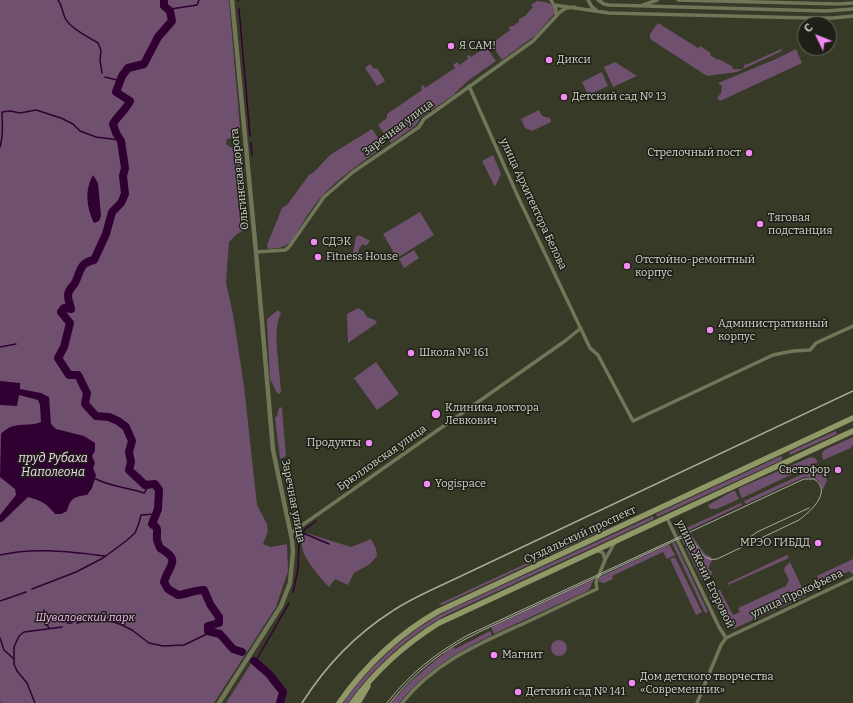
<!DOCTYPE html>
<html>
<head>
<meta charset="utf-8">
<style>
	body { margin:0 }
	#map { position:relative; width:853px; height:703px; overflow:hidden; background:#363a26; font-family:Bitter,serif }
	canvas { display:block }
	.north { position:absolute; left:797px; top:16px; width:40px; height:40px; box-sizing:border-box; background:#1e2017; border:1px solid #66685e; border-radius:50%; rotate:313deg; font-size:11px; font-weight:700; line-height:16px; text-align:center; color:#d2d4c8 }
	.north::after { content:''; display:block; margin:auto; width:14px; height:18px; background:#f28af3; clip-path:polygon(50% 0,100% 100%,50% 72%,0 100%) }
</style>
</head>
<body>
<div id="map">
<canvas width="853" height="703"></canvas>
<div class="north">С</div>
</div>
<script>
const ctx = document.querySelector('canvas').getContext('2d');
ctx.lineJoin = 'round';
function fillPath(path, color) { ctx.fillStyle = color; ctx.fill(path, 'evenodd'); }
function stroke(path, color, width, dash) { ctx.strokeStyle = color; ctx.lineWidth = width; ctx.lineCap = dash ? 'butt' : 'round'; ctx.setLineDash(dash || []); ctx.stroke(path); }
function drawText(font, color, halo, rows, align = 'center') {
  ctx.font = font + ' Bitter,serif'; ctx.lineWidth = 3; ctx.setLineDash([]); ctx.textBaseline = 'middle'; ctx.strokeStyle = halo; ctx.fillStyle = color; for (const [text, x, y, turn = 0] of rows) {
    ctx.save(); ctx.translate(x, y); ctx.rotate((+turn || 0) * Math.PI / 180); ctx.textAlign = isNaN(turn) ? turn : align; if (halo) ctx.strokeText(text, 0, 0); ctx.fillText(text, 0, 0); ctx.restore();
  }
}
fillPath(new Path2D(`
	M0 0H229L240 128 234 138 227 139 226 144 230 147 241 148 249 226 236 235 229 242 226 283 233 314 244 386 257 505 267 524 268 531 263 544 271 547 287 544 288 571 276 607 214 703H1L0 701Z
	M537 1C544 1 550 3 555 7L554 14 536 35 502 60 491 44 510 30 508 27 513 26 519 22V19L525 16 533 7 531 5Z
	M658 23 698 48 700 46 711 53 710 55 718 60 719 59 733 67 732 69H743L745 64 746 65 781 49 782 51 743 69 737 72 707 76 650 39V34Z
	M484 44 496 61 469 80 455 93V94L421 117 416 125 391 143 378 125 387 118V114L422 90 421 87 423 85 425 88 455 68 453 65 457 62 459 65 468 59 467 56 469 55 471 57 483 49 481 46Z
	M796 49 802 63 720 101 717 98 721 93 722 86 718 83 776 59Z
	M615 62 637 76 613 87 604 67Z
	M370 64 374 69 377 68 385 81 377 86 365 68Z
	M602 72 608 86 588 95 582 82Z
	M539 110 542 116 550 118 551 122 532 131 525 128 521 119Z
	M372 129 383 145 378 149 379 150C359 164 339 178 323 195 310 209 301 226 291 242 284 248 277 248 268 249L267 245 282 208 287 205 309 175 314 172 330 155Z
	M493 155 501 174 495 187 482 161Z
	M420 212 434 235 397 258 383 234Z
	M359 235 370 241 366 246 363 244 359 249 356 262 349 261 350 257H352L356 237Z
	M414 250 419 258 404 268 399 259Z
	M358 308 363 311 367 317 375 320 377 323 348 343 347 314Z
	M278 310 281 313C273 330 278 352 279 370 280 377 280 384 281 392L279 394 277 393 270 379 267 323V319Z
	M376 362 399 394 377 410 354 378Z
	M280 407 282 408 286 456 281 459 280 458 275 418C279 415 277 410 280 407Z
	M836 431 837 434 790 455 789 452Z
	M853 437V444L851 448 823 460 822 453 826 449Z
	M781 456 782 457V460L657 517 656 514Z
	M811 457 815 458 818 462 742 498 739 492V488Z
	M820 466 827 480 823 490 819 481 814 478 804 477 746 504 744 501Z
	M733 491H735L739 499 717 509H710L708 505Z
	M741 503 742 505 685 532 684 529Z
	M653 516 654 519 448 614C408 636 375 665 348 703H343C371 665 405 633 447 611Z
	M611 524 603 530 442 605 439 604Z
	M306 533 351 547 371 539 376 549 377 556 370 564 354 573 348 585 335 579 329 587C321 579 299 554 302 542 303 539 305 536 306 533Z
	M690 533 705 554 711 557 712 561 709 566V569L713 573 705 580H702L682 540 688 541 685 535Z
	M675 542 708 612 705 613 672 543Z
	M669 544 675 555 667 559 663 552 612 576 613 579 604 583 599 582 600 577Z
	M787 555 789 558 728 585V583Z
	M675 557 702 612 696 615 670 559Z
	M853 559V573L851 574 850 571 821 584 820 583 817 576Z
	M790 562 806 596 733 629 726 618 723 619 713 600 711 601C710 597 710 594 713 590H720L733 615 740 612 738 608 786 586 789 580 784 570 785 567Z
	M594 579 590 588 587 591 494 634 491 627Z
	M490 631 492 635C455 653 425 671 399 703H391C409 681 430 664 453 647L455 649Z
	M551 648a8 8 0 1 1 16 0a8 8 0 1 1-16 0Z
	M252 662C266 673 273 679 281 695L279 703H226Z`), '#6f506f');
fillPath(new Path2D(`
	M93 175 98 183 101 216 99 221 94 223C87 208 84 191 93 175Z
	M0 381 20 383V389L41 393 49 397 51 424 56 429 84 436 95 443V451L92 456 95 463 93 468 96 475 92 488 87 495C73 497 71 498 67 511L61 514H55C46 503 42 501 28 497L2 522H0V515L16 495 15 489 0 477 1 434C14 420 25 428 41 422L40 405 38 400 19 395 17 406 0 405Z`), '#310033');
stroke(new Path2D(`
	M58 0C62 5 62 11 65 18 70 28 88 37 98 43L101 50 100 60 102 73
	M238 0V1
	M239 9 250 136
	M170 11 171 9 197 5 199 0
	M105 77 121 81
	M251 143 252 155
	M0 147C4 134 2 125 2 112L10 111 20 113 36 110 61 118 73 124 80 131 96 137 120 140
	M0 347 16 344
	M94 478C110 487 127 487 144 493L149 485
	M316 521 305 529 303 533 329 544
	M0 555C35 547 70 552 105 556
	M32 589 76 572 103 558 126 541 135 533 139 523 141 515 156 514
	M293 592 298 569 299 542 303 533
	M0 601 26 592
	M44 610 45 622 49 628
	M67 623H72
	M77 623 94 619 108 620 122 625 132 630 149 643 163 646 184 645 211 632
	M0 638 4 650 14 659
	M255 662 289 603
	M35 703 27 683 17 671 14 664V647L19 636 24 632 62 627`), '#310033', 1.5);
stroke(new Path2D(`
	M164 0V6L170 11 172 21 158 37 144 64 128 68 122 76 116 92 130 101C126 110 118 115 113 124L116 133 121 141 125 168 123 176 125 194 121 203 112 212 106 234 94 260C79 263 81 271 75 283 72 288 68 289 68 296 68 300 70 304 71 309L64 308 61 312 70 323 64 347 58 358 69 375H78L87 393 85 404 96 416 109 417 118 421 126 427 132 441 129 452 131 462 129 470 145 485 155 484 159 490 158 509 152 524C160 529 156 531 157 539 157 542 159 545 160 548 182 561 169 564 164 582L168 589 178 595C187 594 195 590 204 590L210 604 219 617V623L208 626V631L220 634 233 649 242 652
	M254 661 269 674 283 692 280 703`), '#310033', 8);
stroke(new Path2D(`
	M551 0 556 9V15
	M588 0 592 7 596 10
	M598 0 604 4 609 5 826 11 853 9
	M678 0 838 4 853 3
	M554 5 609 13 809 18H833L853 16
	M643 5 657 0
	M469 86 519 199 590 348 598 355 633 421 773 355 793 351 810 350 816 343 853 326
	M256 252 285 250 289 247 324 197 353 172 419 127 424 119 533 41 560 12 566 8 575 7
	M667 518 719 627 726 638
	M291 533 565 341 581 328
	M596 550 603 553 605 560 615 542
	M402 703C433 664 474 646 518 626 545 614 570 601 597 589L596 582 605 560
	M697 703 721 645 726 638 853 578`), '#707657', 3.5);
stroke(new Path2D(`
	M219 703 281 606 290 583 293 552 292 540 273 450 256 252 232 0`), '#707657', 4.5);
stroke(new Path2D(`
	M339 703C366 665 398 634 439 611L853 418
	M352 703C376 670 405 644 439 623L853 431
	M358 703 368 686`), '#8f9866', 5.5);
stroke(new Path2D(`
	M742 543 757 532 809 508
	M387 703C409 674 436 653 468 635L804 479H814C833 491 811 511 799 520L717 559C695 563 701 532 678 539L479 632C444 649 414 672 390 703`), '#a8ab9c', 1);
stroke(new Path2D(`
	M302 703C325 667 355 635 391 612 407 601 425 593 442 585L853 391`), '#a8ab9c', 1.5);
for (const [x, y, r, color] of [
	[451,46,4,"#f28af3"],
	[549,60,4,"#f28af3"],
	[564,97,4,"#f28af3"],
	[749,153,4,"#f28af3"],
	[760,224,4,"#f28af3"],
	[314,242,4,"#f28af3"],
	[318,257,4,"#f28af3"],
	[627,266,4,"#f28af3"],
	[710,330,4,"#f28af3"],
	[411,353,4,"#f28af3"],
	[436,414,5,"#f28af3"],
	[369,443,4,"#f28af3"],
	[838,470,4,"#f28af3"],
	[427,484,4,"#f28af3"],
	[818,543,4,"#f28af3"],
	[494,655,4,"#f28af3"],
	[632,683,4,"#f28af3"],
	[518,692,4,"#f28af3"]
]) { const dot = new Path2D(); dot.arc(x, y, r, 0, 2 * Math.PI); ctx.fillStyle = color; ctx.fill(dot); stroke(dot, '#1e2017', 1.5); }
drawText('11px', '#d2d4c8', '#1e2017', [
	["Я САМ!",459,46],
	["Дикси",557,60],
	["Детский сад № 13",572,97],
	["Стрелочный пост",741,153,"right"],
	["Тяговая",768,218],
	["подстанция",768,231],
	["СДЭК",322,242],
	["Fitness House",326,257],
	["Отстойно-ремонтный",635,260],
	["корпус",635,273],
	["Административный",718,324],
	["корпус",718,337],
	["Школа № 161",419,353],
	["Клиника доктора",445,408],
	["Левкович",445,421],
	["Продукты",361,443,"right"],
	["Светофор",830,470,"right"],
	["Yogispace",435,484],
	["МРЭО ГИБДД",810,543,"right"],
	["Магнит",502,655],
	["Дом детского творчества",640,677],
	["«Современник»",640,690],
	["Детский сад № 141",526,692]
], 'left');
drawText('11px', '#d2d4c8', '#1e2017', [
	["Заречная улица",398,128,-37],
	["Ольгинская дорога",240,179,-96],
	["улица Архитектора Белова",533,204,65],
	["Брюлловская улица",382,458,-35],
	["Заречная улица",293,501,79],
	["Суздальский проспект",580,535,-25],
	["улица Жени Егоровой",705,574,64],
	["улица Прокофьева",797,594,-25]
]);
drawText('italic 11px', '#ffb1fe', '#1e2017', [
	["Шуваловский парк",85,618]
]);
drawText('italic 12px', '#f6d6f5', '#1e2017', [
	["пруд Рубаха",53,459],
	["Наполеона",53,473]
]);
</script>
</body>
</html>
